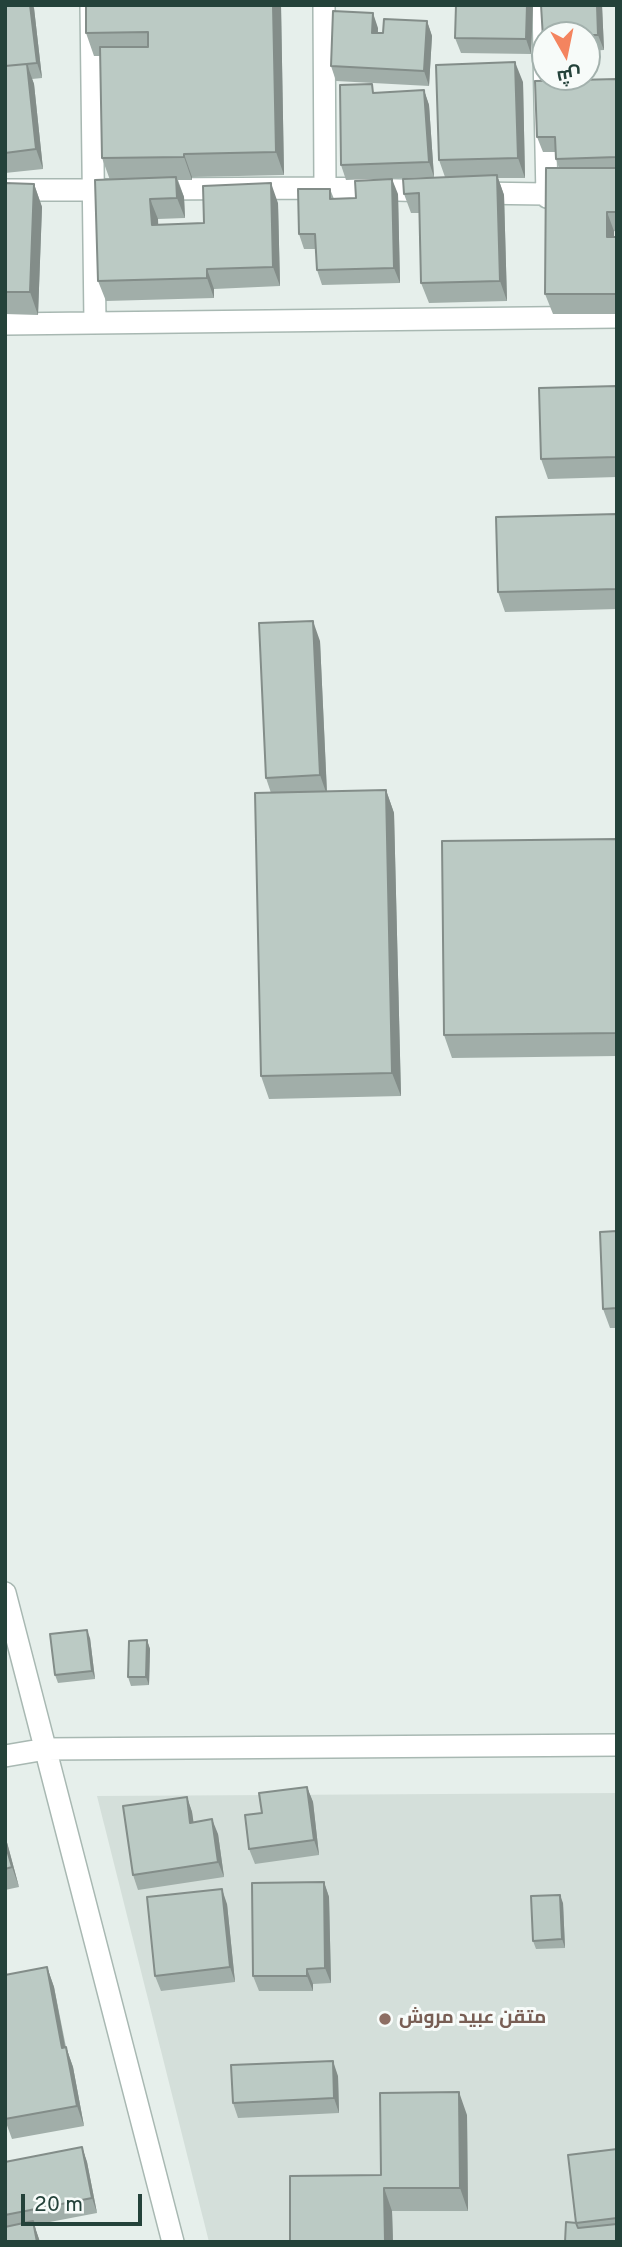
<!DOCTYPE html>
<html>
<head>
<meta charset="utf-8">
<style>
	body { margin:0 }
	#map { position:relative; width:622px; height:2247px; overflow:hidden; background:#e6efeb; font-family:Overpass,Cairo,sans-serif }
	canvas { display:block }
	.frame { position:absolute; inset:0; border:7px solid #24423a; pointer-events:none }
	.north { position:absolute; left:531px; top:21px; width:70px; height:70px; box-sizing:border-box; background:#f7fbf9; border:2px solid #a3b1ad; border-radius:50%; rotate:171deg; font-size:19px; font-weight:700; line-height:28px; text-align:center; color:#24423a }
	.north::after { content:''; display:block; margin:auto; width:24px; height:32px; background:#f4845f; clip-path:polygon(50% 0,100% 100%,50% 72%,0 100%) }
	.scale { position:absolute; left:21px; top:2194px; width:121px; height:32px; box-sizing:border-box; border:4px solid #24423a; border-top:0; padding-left:9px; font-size:21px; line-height:24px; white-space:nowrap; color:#24423a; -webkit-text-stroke:5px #f7fbf9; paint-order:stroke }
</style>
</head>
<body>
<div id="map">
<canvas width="622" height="2247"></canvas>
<div class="frame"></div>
<div class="north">ش</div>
<div class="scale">20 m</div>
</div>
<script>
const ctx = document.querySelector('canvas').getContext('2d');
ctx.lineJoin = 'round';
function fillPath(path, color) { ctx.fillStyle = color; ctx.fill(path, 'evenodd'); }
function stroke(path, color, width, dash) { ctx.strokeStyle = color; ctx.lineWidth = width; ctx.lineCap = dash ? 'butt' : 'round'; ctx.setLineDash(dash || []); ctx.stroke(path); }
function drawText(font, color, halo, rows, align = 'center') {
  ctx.font = font + ' Overpass,Cairo,sans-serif'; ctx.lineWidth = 6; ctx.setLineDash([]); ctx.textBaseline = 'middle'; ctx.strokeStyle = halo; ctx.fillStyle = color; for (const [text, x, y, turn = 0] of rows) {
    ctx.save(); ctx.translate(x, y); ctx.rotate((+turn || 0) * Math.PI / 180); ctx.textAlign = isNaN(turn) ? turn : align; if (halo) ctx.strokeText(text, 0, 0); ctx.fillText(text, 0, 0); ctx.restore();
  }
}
fillPath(new Path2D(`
	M617 1793V2242H209L97 1796Z`), '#d4dfda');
const minor = new Path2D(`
	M91 5 95 323
	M324 5 325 188
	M543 5 547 197
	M153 189 325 188 433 191
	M5 190H121
	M475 193 617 195
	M5 324 617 317
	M5 1593 173 2242
	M5 1756 46 1749 617 1745`);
stroke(minor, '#a8b8b2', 24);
stroke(minor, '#fff', 21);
fillPath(new Path2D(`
	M5 5 34 8 42 78 32 79 34 84 43 169 5 173Z
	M281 5 284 175 192 177V180H178L184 197 185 218 158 219V225L204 223 278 203 280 286 214 289V298L106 301 98 281 110 180 102 158 100 56H94L86 33Z
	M456 5H533L531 54 461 53 455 38Z
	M541 5H602L604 50 587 51V35H545V45L543 38Z
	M427 21 432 36 429 86 336 81 331 66 378 28V33H383Z
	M617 79V232L614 231V237H617V314H553L545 294 559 168 556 159 555 152H543L537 137Z
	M523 82 525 178H498L504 195 507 301 429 303 421 283 419 213H411L404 194 445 177 439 160Z
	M424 90 429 105 434 177 346 180 341 165 375 93Z
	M5 183 34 184 42 207 38 315 5 314Z
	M330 189 334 199 356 198 398 194 400 283 322 285 317 270 316 249H304L299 234Z
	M617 386V477L548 479 541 459Z
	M617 514V609L505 612 498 592Z
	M320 641 327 792 386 790 394 813 401 1096 269 1099 261 1076 271 793 266 778Z
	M617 839V1056L452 1058 444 1035Z
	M617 1231V1328H610L603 1309Z
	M90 1638 95 1679 58 1683 55 1675Z
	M147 1640 150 1649 149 1685 131 1686 128 1677Z
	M307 1787 313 1802 319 1855 255 1864 249 1849 262 1813Z
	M187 1797 192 1812 193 1822 218 1834 224 1877 138 1890 133 1875Z
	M5 1835 19 1887 5 1890Z
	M324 1882 329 1897 331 1983 313 1984V1991H259L253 1976Z
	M563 1903 565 1948 536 1949 533 1941Z
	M227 1904 235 1982 161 1991 155 1976Z
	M47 1967 54 1987 66 2047 73 2067 84 2126 12 2139 5 2120Z
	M338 2076 339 2113 238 2118 233 2103Z
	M467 2115 468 2211H392L393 2242 381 2175Z
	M82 2147 87 2162 97 2213 34 2225 40 2242H5V2162Z
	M617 2149V2242H565L576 2223Z`), '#a1aea9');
fillPath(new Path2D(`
	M30 5H33L34 8 42 78 37 63Z
	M273 5H281L284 175 276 152Z
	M527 5H533L531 54 526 39Z
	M597 5H602L604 50 598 35Z
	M373 13 378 28 377 48 372 33Z
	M427 21 432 36 429 86 424 71Z
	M515 62 523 82 525 178 518 158Z
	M27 64 34 84 43 169 36 149Z
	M424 90 429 105 434 177 429 162Z
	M184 154 192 177V180L184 157Z
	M497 175 504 195 507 301 500 281Z
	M176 177 184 197 185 218 177 198Z
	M392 179 398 194 400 283 394 268Z
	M271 183 278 203 280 286 273 267Z
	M34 184 42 207 38 315 30 292Z
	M150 199 158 219 159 244 152 225Z
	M607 212 614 231V257L607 237Z
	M207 269 214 289V298L207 278Z
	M313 621 320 641 327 795 320 775Z
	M386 790 394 813 401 1096 392 1073Z
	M87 1630 90 1638 95 1679 92 1671Z
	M147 1640 150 1649 149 1685 146 1677Z
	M307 1787 313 1802 319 1855 314 1840Z
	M187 1797 192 1812 196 1838 190 1823Z
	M212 1819 218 1834 224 1877 218 1862Z
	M5 1835 19 1887 12 1867 5 1843Z
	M324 1882 329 1897 331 1983 325 1968Z
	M222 1889 227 1904 235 1982 230 1967Z
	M560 1895 563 1903 565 1948 562 1939Z
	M47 1967 54 1987 69 2068 62 2048Z
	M307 1969 313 1984V1991L307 1976Z
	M66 2047 73 2067 84 2126 77 2106Z
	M333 2061 338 2076 339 2113 334 2098Z
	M459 2092 467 2115 468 2211 460 2188Z
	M82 2147 87 2162 97 2213 92 2198Z
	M384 2188 392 2211 393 2242H385Z
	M33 2221 40 2242H37Z`), '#838d89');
const building = new Path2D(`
	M5 5H30L37 63 5 66Z
	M86 5H273L276 152 184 154V157L102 158 100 47H148V32L86 33Z
	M456 5H527L526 39 455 38Z
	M541 5H597L598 35H545V38H543Z
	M333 11 373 13 372 33H383L384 19 427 21 424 71 331 66Z
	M515 62 518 158 439 160 436 65Z
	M27 64 36 149 5 153V66Z
	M617 79V157L556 159 555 137H537L535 81Z
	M372 84 373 93 424 90 429 162 341 165 340 85Z
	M546 168H617V212H607V237H617V294H545Z
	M497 175 500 281 421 283 419 193 404 194 403 179Z
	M176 177 177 198 150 199 152 225 204 223 203 186 271 183 273 267 207 269V278L98 281 95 180Z
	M392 179 394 268 317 270 315 234H299L298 189H330V199L356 198 355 181Z
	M5 183 34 184 30 292H5Z
	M617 386V457L541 459 539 388Z
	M617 514V589L498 592 496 517Z
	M313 621 320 775 266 778 259 623Z
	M386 790 392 1073 261 1076 255 793Z
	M617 839V1033L444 1035 442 841Z
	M617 1231V1308L603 1309 600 1232Z
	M87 1630 92 1671 55 1675 50 1634Z
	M147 1640 146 1677H128L129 1641Z
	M307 1787 314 1840 249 1849 245 1815 262 1813 259 1793Z
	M187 1797 190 1823 212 1819 218 1862 133 1875 123 1806Z
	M5 1843 12 1867 5 1869Z
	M324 1882 325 1968 307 1969V1976H253L252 1883Z
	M222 1889 230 1967 155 1976 147 1897Z
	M560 1895 562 1939 533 1941 531 1896Z
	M47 1967 62 2048 66 2047 77 2106 5 2119V1975Z
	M333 2061 334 2098 233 2103 231 2065Z
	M459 2092 460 2188H384L385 2242H290V2176L381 2175 380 2093Z
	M82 2147 92 2198 5 2215V2162Z
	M617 2149V2218L576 2223 568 2155Z
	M33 2221 37 2242H5V2227Z
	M566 2222 577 2223H576L578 2228 617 2224V2242H565Z`);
fillPath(building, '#bbcac4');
stroke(building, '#838d89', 2);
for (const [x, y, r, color] of [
	[385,2019,7,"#8d6e63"]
]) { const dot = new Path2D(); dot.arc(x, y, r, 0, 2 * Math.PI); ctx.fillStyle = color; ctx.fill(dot); stroke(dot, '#f7fbf9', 2.5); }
drawText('bold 19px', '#785e54', '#f7fbf9', [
	["متقن عبيد مروش",399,2019]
], 'left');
</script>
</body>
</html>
